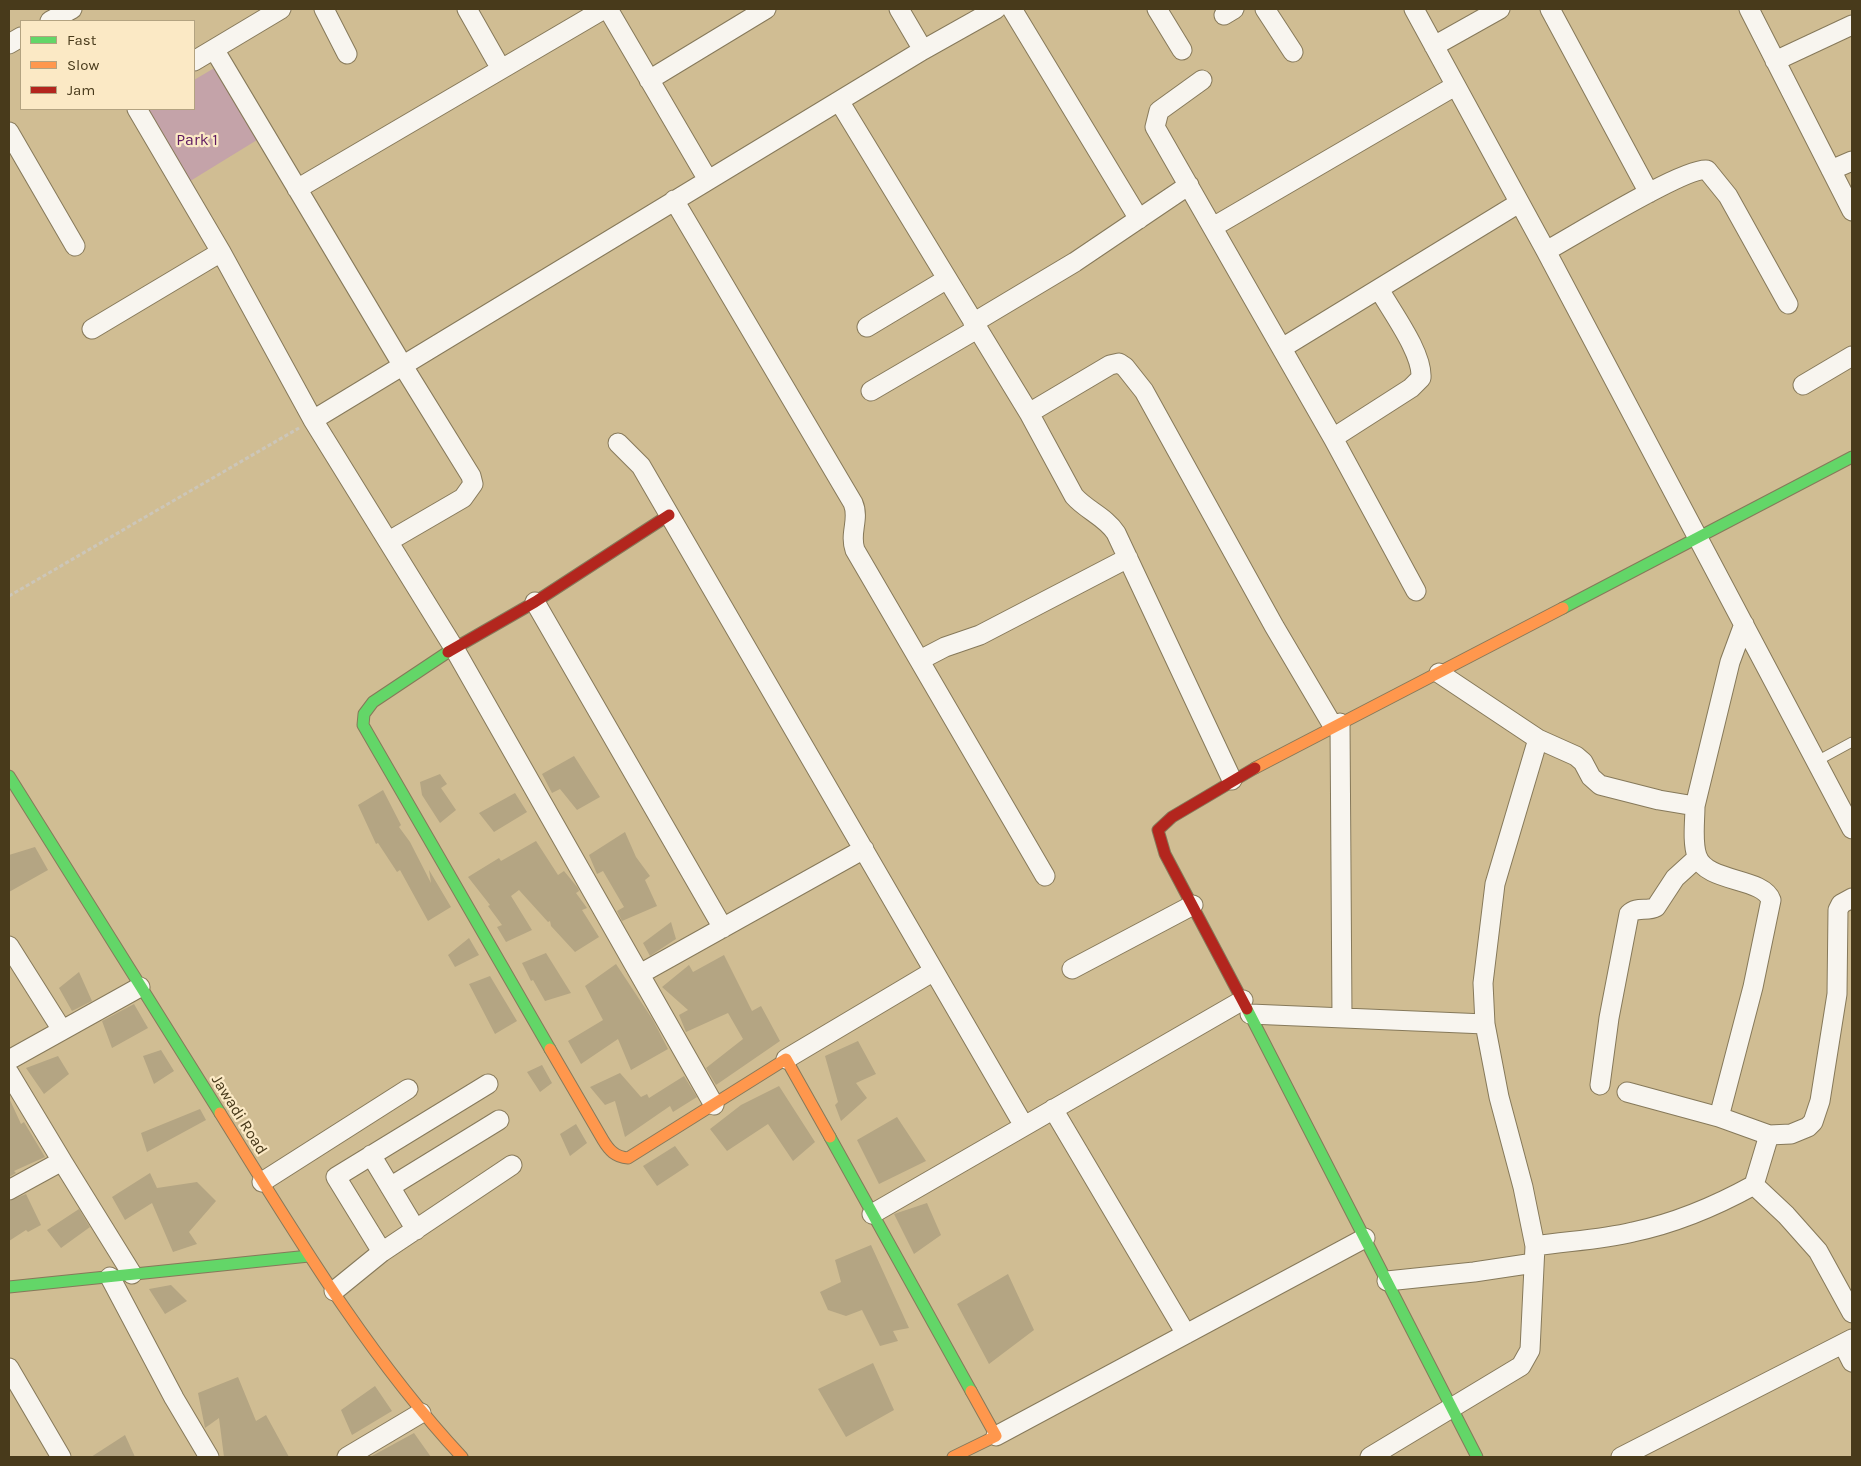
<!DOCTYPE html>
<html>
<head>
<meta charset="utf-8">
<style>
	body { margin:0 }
	#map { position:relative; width:1861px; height:1466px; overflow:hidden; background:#d0bd93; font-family:Karla,sans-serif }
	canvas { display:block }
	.frame { position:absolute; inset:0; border:10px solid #483a1b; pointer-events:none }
	.legend { position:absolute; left:20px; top:20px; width:175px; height:90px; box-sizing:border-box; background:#fbe9c5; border:1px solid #b3a381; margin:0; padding:6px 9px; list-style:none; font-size:15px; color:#483a1b }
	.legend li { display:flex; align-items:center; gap:10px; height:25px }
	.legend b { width:25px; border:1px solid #b3a381 }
</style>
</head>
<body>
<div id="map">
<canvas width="1861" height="1466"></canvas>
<div class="frame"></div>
<ul class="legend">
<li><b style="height:6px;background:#63d668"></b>Fast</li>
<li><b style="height:6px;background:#ff974d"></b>Slow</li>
<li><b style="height:6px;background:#b3261e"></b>Jam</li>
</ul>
</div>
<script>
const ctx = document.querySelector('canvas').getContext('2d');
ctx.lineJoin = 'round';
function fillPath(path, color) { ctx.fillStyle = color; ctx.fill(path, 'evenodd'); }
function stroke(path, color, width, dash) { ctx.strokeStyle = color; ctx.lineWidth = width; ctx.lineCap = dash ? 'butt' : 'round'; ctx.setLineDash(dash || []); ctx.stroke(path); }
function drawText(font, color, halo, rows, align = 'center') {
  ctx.font = font + ' Karla,sans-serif'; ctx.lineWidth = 4.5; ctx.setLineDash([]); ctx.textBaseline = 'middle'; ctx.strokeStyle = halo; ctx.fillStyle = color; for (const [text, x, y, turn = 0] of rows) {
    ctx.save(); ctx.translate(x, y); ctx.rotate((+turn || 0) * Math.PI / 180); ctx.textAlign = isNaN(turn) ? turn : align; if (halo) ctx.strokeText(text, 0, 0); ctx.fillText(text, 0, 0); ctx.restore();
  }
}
fillPath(new Path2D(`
	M216 67 257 140 187 183 146 109H194V80Z`), '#c4a3a9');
fillPath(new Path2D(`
	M574 756 600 797 577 810 560 789 552 793 542 774Z
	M440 774 447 784 441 788 456 810 440 823 422 795 420 782Z
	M383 790 401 825 399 827 410 842 431 883 429 870 451 907 428 921 400 870 397 872 378 843 376 844 358 805Z
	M515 793 527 812 494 832 479 813Z
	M625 832 636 857 650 876 645 880 657 906 622 921 617 911 624 907 603 871 597 874 589 855Z
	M536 841 558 875 564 871 578 888 579 891 576 893 587 908 582 910 599 937 575 952 551 926 550 921 548 922 519 890 511 896 532 930 506 942 497 927 502 925 488 906 490 905 468 877 499 858 501 861Z
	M35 847 48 870 9 892V855Z
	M671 922 676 939 650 956 643 943Z
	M469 938 479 955 455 967 448 955Z
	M546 953 571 993 545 1001 533 980 531 981 522 963Z
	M724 955 752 1011 761 1006 780 1041 716 1085 706 1068 743 1039 728 1013 686 1032 679 1015 688 1010 662 987 689 965 693 972Z
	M616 964 653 1020 668 1049 631 1070 618 1039 581 1064 568 1041 603 1020 585 986Z
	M79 972 92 1001 72 1011 59 988Z
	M490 976 517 1021 495 1034 469 984Z
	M134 1004 148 1028 112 1048 102 1021Z
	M858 1041 876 1074 856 1083 867 1098 841 1121 835 1105 838 1102 825 1056Z
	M161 1050 174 1071 154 1084 143 1056Z
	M58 1056 69 1074 44 1094 26 1068Z
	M542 1065 552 1083 540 1092 527 1072Z
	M620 1073 641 1097 647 1094 649 1098 684 1076 697 1097 673 1112 670 1106 625 1137 615 1101 605 1105 590 1087Z
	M779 1086 815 1142 793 1161 768 1124 727 1151 710 1129 741 1105Z
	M9 1098 21 1124 24 1122 45 1157 14 1171 16 1173 9 1177Z
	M200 1109 206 1120 147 1152 141 1133Z
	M897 1117 926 1161 879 1184 857 1140Z
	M576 1124 587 1143 570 1156 560 1134Z
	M675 1146 689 1165 657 1186 643 1166Z
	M150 1173 157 1188 197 1182 216 1201 189 1232 197 1244 173 1252 152 1203 125 1220 112 1197Z
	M26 1194 41 1225 28 1232 26 1230 9 1241V1201Z
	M927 1203 941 1235 914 1254 894 1214Z
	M79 1209 90 1227 61 1248 47 1230Z
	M871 1245 909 1328 893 1331 898 1341 880 1346 862 1310 846 1316 828 1310 820 1292 841 1282 835 1260Z
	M1008 1274 1034 1330 989 1364 957 1304Z
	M171 1285 187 1301 165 1314 149 1289Z
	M873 1363 894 1410 846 1437 818 1389Z
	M238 1377 256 1421 266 1415 289 1457H224L219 1418 205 1428 198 1393Z
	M375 1386 392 1411 352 1435 341 1410Z
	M414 1433 431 1457H370Z
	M125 1435 135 1457H91Z`), '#b4a583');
const lane = new Path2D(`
	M1817 761 1852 742`);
const street = new Path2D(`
	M324 9 347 54
	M467 9 501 69
	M608 9 708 180
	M1012 9 1139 219
	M1157 9 1182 50
	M1265 9 1293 52
	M1414 9 1546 251 1852 829
	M1550 9 1649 193
	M1749 9 1852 211
	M1224 15 1234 9
	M50 21 72 9
	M9 44 21 37
	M1434 46 1500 9
	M214 49 403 366 471 476 473 484 463 498 389 541
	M923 50 996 9
	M194 61 281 9
	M1775 61 1852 25
	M649 80 766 9
	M1202 80 1159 111 1155 127 1333 438 1416 591
	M839 101 1029 413 1110 365 1119 363 1125 367 1144 391 1274 626 1333 726
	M137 109 221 252 313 420 454 648 714 1105
	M9 132 75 246
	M1831 170 1852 161
	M297 189 604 9
	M674 200 853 503C860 519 849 533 855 550L1045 876
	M1213 227 1455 86
	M1546 251C1572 237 1686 166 1707 170L1728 196 1788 304
	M973 323 1075 262 1189 185
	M867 327 947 279
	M92 329 221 252
	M1282 348 1519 203
	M1803 385 1852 356
	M871 391 977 329
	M1029 413 1074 496C1086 510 1106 517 1116 533L1232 780
	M313 420 923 50 899 9
	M1333 438 1411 388 1421 378C1423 353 1391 311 1379 289
	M618 443 641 466 1024 1126
	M535 602 723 928
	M920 660 945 647 980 635 1128 558
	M1439 673 1538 739 1576 756 1583 762 1591 777 1600 785 1659 800 1695 806C1695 821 1692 842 1697 856 1706 883 1763 877 1771 900L1753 987 1719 1117
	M1340 723 1342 1017
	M1695 806 1730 662 1744 624
	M9 946 62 1030
	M1072 969 1193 905
	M640 974 864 849
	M1250 1014 1485 1024
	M786 1059 934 971
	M9 1060 140 987
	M9 1073 62 1161
	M1600 1085 1609 1018 1629 914C1637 906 1647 912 1656 907L1675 878 1697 858
	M1627 1092 1719 1117 1769 1135
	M1053 1109 1186 1334
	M371 1155 416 1230
	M262 1182 408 1089
	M1754 1185 1786 1215 1818 1251 1852 1313
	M390 1187 499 1120
	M9 1190 62 1161 132 1274
	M872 1214 1243 1000
	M1535 1246C1567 1241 1601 1240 1633 1232 1676 1223 1716 1206 1754 1185L1769 1135 1791 1134 1808 1127 1813 1122 1820 1101 1837 994 1838 910 1841 904 1852 898
	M382 1252 512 1165
	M110 1277 174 1398 209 1457
	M1387 1281 1474 1272 1534 1263
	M334 1291 382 1252 336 1177 488 1084
	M1843 1344 1852 1362
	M9 1368 61 1457
	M996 1436 1365 1238
	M347 1457 421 1413
	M1370 1457 1521 1366 1530 1350 1535 1246 1523 1187 1499 1097 1485 1024 1483 983 1495 884 1538 739
	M1621 1457 1852 1339`);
const fast = new Path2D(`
	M1563 608 1852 457
	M448 652 373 702 364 714 363 725 550 1049
	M9 776 220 1113
	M1247 1009 1477 1457
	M830 1137 971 1391
	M9 1287 309 1256`);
const slow = new Path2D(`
	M1255 768 1563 608
	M550 1049 603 1140C609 1150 615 1157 628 1158L786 1059 830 1137
	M220 1113C294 1232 367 1355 462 1457
	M953 1457 996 1436 971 1391`);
const jam = new Path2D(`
	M448 652 535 602 669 515
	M1247 1009 1165 854 1158 830 1172 817 1255 768`);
stroke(lane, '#86795a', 11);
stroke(street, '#86795a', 21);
stroke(fast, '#86795a', 13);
stroke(slow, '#86795a', 13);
stroke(jam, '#86795a', 13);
stroke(new Path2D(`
	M9 596 299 428`), '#ccc6b9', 3, [4, 2.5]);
stroke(lane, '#f8f5ef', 9);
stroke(street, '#f8f5ef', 19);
stroke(fast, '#63d668', 11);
stroke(slow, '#ff974d', 11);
stroke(jam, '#b3261e', 11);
drawText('16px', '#5e1a62', '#fbe9c5', [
	["Park 1",197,140]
]);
drawText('16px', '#483a1b', '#fbe9c5', [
	["Jawadi Road",239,1115,58]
]);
</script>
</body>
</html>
